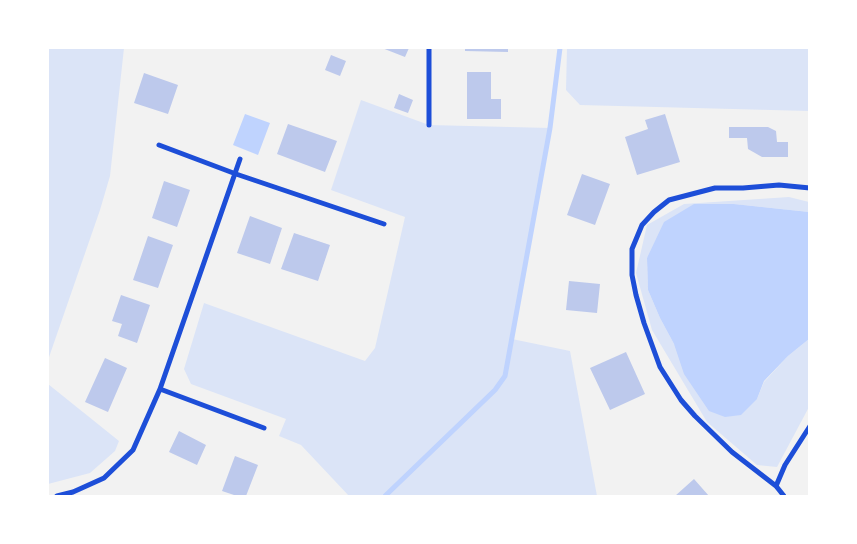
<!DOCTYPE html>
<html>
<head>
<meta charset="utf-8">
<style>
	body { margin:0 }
	#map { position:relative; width:857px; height:544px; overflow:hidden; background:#f2f2f2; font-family:"Source Sans 3",sans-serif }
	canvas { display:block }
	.frame { position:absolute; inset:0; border:49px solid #fff; pointer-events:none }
</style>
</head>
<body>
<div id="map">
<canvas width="857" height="544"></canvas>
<div class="frame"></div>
</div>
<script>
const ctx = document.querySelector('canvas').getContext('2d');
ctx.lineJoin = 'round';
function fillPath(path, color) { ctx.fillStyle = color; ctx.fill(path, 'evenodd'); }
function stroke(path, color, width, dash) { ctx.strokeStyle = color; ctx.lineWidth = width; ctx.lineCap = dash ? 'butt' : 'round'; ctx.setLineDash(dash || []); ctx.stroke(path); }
fillPath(new Path2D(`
	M48 48H124L110 176 100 210 48 360Z
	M567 48H809V111L580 105 566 90Z
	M361 100 429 125 550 128 512 339 570 351 597 496H349L301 445 279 436 286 419 191 384 184 369 204 303 365 361 375 348 405 217 331 190Z
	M789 197 809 202V212L734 204 647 258 648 290 660 318 674 344 757 399 764 382 788 356 809 339V407L777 467 757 465 707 422 652 330 636 273 647 225 684 204Z
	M48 384 119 441 115 451 90 473 48 484Z`), '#dbe4f7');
fillPath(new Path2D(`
	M245 114 270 123 258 155 233 145Z
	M694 204H734L809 212V339L788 356 764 381 757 399 741 415 725 417 709 411 684 374 674 344 660 318 648 290 647 258 664 222Z`), '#bfd3fe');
stroke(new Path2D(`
	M385 496 495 390 505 376 550 128 560 48`), '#bfd3fe', 5);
fillPath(new Path2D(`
	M382 48H409L405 57Z
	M465 48H508V52L465 51Z
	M331 55 346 61 340 76 325 70Z
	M467 72H491V99H501V119H467Z
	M144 73 178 85 168 114 134 103Z
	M399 94 413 100 408 113 394 108Z
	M665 114 680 162 637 175 625 137 648 129 645 120Z
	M288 124 337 141 325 172 277 154Z
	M729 127H768L776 131 777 142H788V157H762L748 149 747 138H729Z
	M582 174 610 184 595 225 567 215Z
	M164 181 190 190 177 227 152 218Z
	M250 216 282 228 270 264 237 253Z
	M294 233 330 245 318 281 281 269Z
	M148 236 173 245 158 288 133 280Z
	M569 281 600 284 597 313 566 310Z
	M121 295 150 305 137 343 118 336 122 324 112 321Z
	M626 352 645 394 610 410 590 368Z
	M105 358 127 368 108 412 85 402Z
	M179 431 206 445 197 465 169 452Z
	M235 456 258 465 246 496H237L222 491Z
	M694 479 709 496H675Z`), '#bdc9ec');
stroke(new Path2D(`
	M429 48V125
	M159 145 236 174 384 224
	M160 389 264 428
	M776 486 785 465 810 426
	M57 496 73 492 104 478 133 450 160 389 240 159
	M784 496 776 486 732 452 695 416 681 400 660 367 644 323 636 295 632 275V249L642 225 654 212 669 200 715 188H743L779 185 810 188`), '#1d4ed8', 5);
</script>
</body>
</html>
